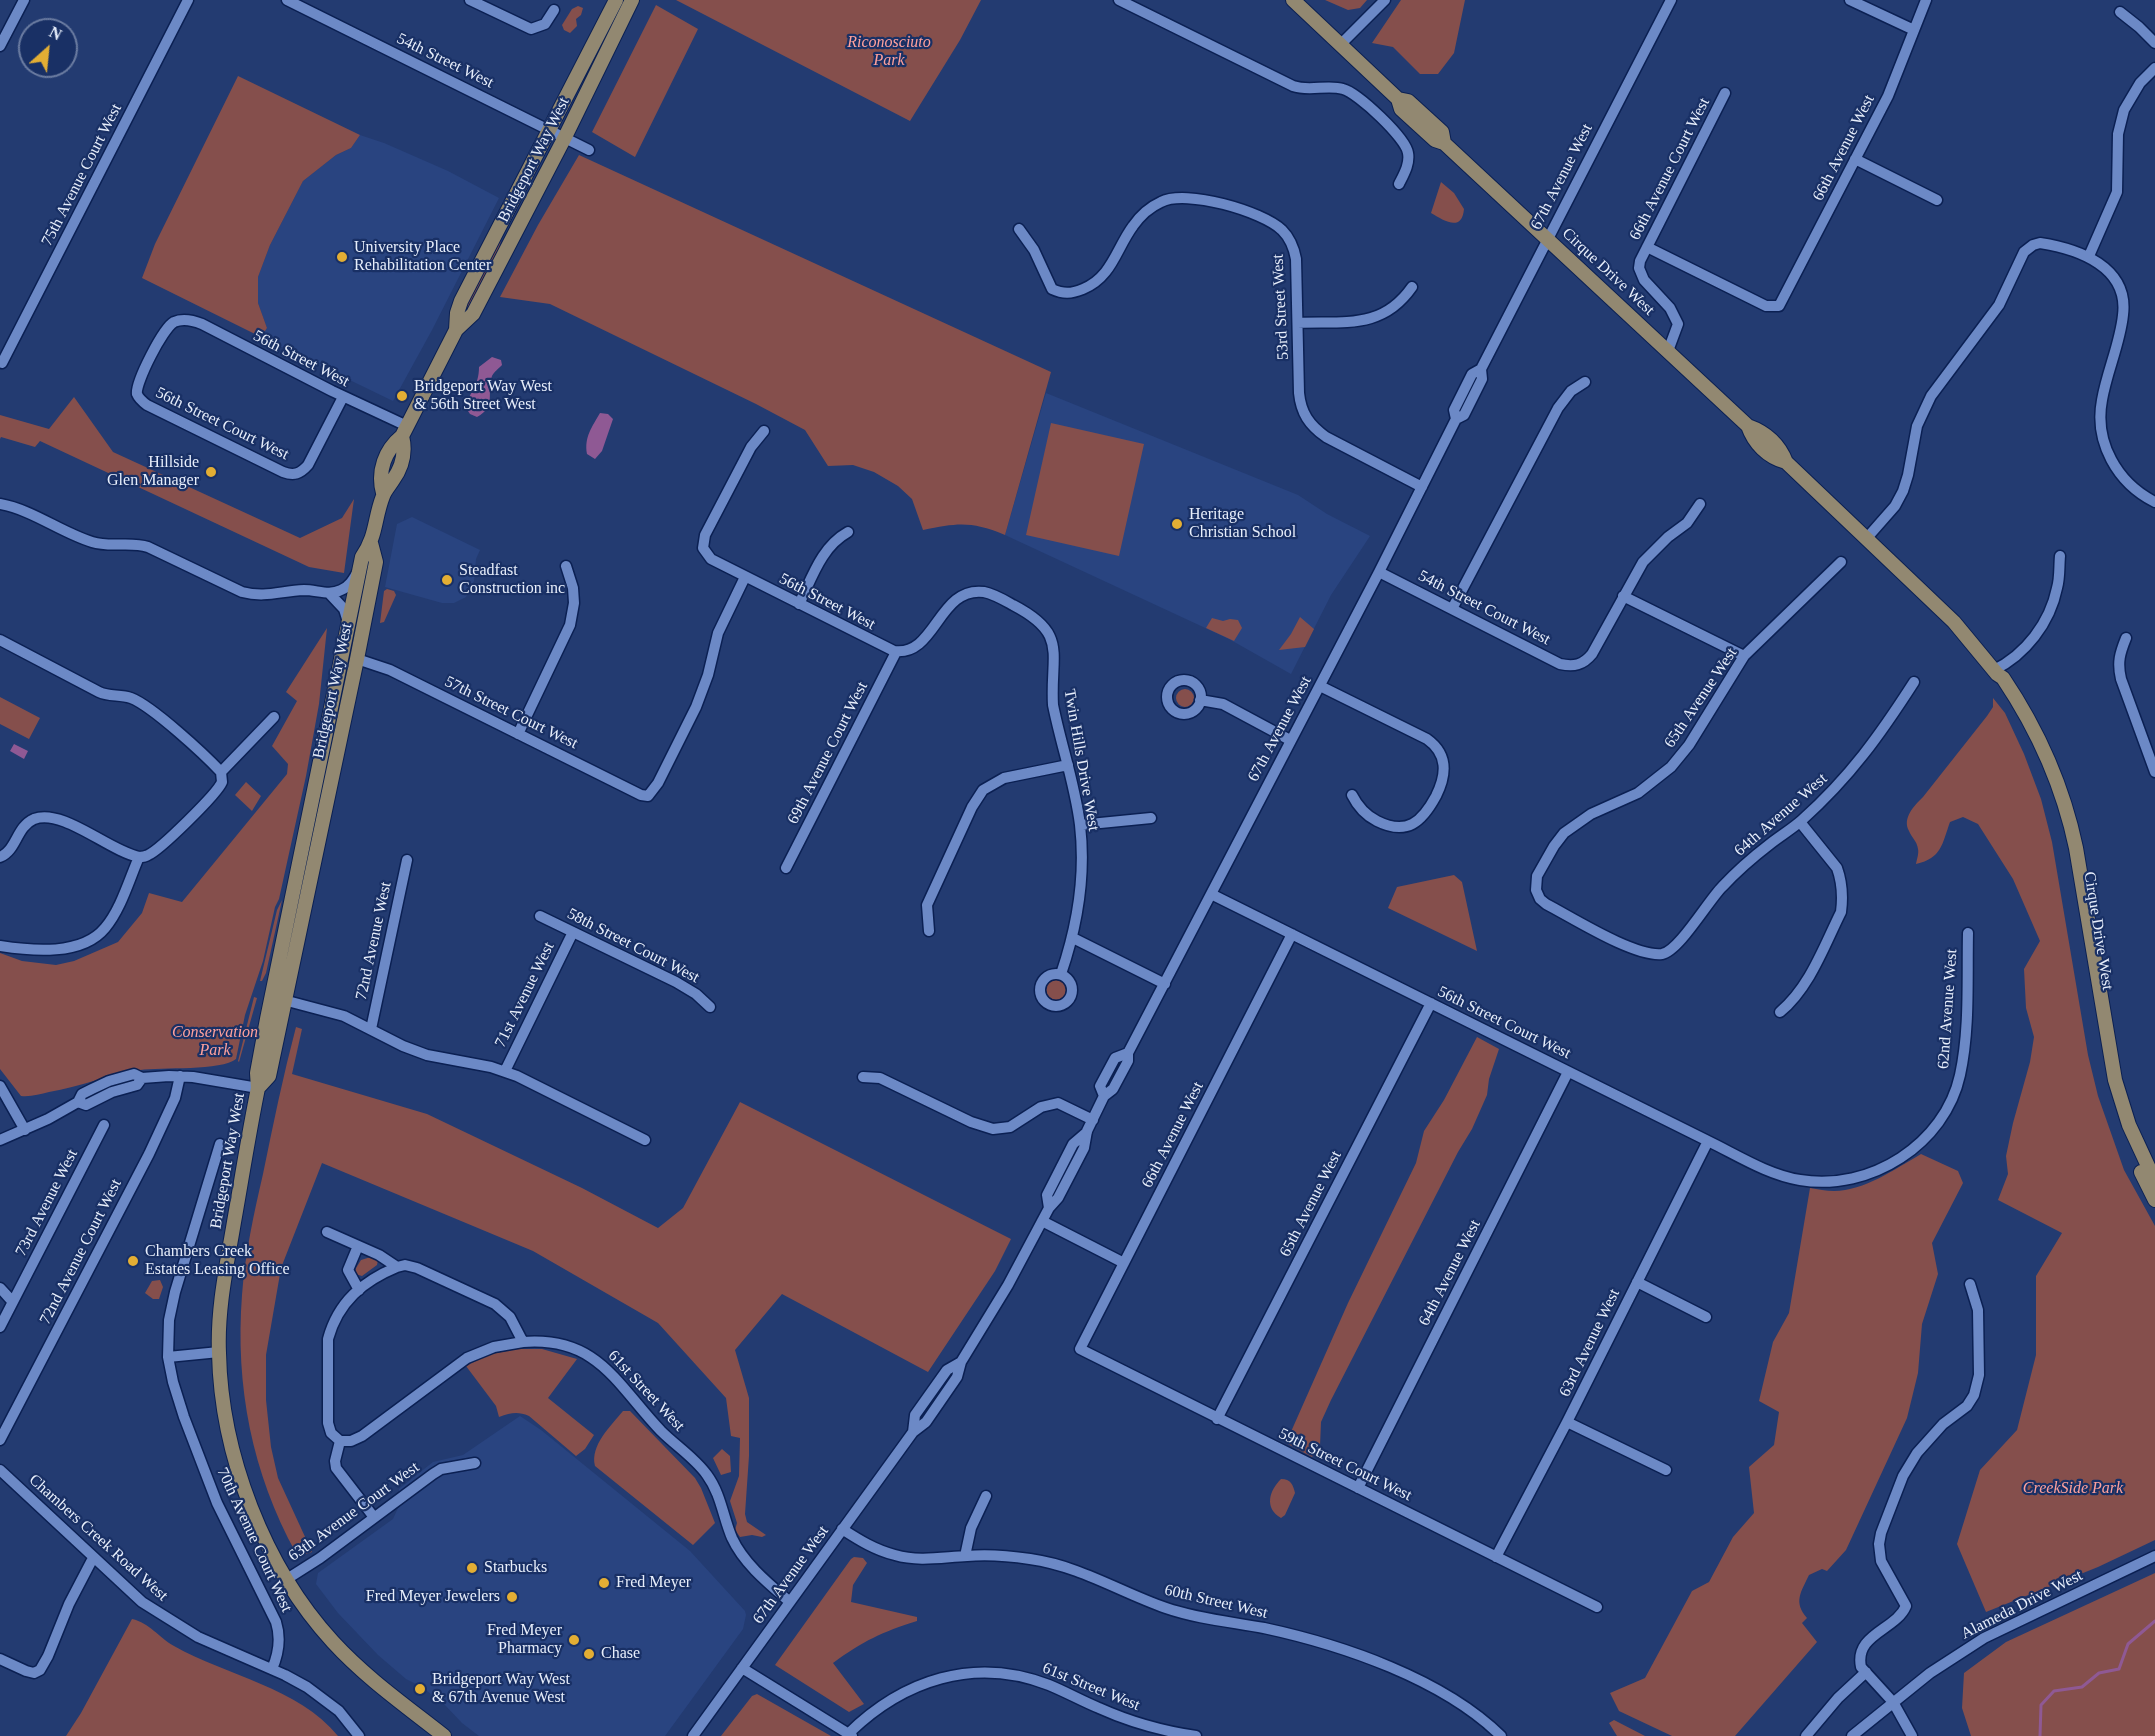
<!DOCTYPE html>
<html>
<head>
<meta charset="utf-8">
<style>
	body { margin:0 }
	#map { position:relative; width:2155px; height:1736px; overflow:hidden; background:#233b71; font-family:Georgia,serif }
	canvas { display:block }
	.north { position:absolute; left:18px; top:18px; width:60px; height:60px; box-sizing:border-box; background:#193065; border:2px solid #6b7ca1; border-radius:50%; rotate:27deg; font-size:16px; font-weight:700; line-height:24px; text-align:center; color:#e7eefb }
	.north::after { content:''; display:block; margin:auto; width:21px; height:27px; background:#e3ae34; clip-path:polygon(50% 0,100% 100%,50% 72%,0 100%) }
</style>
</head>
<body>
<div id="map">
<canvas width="2155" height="1736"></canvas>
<div class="north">N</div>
</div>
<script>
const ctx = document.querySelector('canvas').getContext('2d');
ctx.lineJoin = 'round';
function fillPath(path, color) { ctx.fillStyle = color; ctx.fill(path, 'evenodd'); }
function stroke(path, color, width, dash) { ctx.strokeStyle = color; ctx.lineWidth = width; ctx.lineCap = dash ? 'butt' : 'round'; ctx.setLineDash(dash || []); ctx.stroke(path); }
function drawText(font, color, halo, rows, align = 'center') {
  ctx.font = font + ' Georgia,serif'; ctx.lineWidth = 4.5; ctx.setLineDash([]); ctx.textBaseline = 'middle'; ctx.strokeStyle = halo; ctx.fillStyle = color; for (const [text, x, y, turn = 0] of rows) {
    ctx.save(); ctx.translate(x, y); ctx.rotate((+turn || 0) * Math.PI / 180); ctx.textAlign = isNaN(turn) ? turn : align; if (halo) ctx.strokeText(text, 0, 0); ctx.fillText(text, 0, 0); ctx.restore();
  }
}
fillPath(new Path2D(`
	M360 135 384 143 448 171 499 198 432 330 393 401 261 337 267 328 258 303V277L270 245 303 181 336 155 351 148Z
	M1046 393 1298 495 1327 514 1370 536 1331 595 1291 674 1229 639 1005 535Z
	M412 517 480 550 476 559 474 581 466 597 454 603H442L385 587 397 524Z
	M520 1416 541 1430 690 1551 745 1611 746 1615 743 1629 665 1736H479L462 1723 445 1705 422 1687 406 1679 378 1655 338 1613 316 1584 318 1573 393 1519 398 1508 399 1489 433 1462 463 1455Z`), '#294480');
fillPath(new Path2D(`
	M676 0H981L960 40 910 121Z
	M1325 0H1367L1360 8 1348 10Z
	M1401 0H1465L1454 53 1438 74H1420L1393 47 1372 43Z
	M656 5 698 29 635 157 592 132Z
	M578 6 583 8 581 15 576 19 577 26 570 33 564 30 562 25 572 9Z
	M238 76 360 135 351 148 336 155 303 181 270 245 258 277V303L267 328 261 337 142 278 155 244Z
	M579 155 1051 372 1005 535C971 521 958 523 923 530L912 499 898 486 874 472 853 465 828 466 805 430 756 404 550 304 500 297 538 225Z
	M1441 182 1454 193 1464 209C1462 233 1443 220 1431 213Z
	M503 232 498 252 465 313 464 311Z
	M74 397 113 452 300 538 342 518 354 499 344 573 309 567 40 441 35 447 1 437 0 439V415L49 429Z
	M1051 423 1144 444 1119 556 1026 535Z
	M387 589 394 591 396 595 384 622 380 623 384 591Z
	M1300 617 1314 629 1305 647 1279 650 1291 634Z
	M1212 618 1223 621 1230 619 1238 620 1242 628 1234 641 1206 628Z
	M327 628 319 704 306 776 279 899 275 907 263 961 245 1015 236 1059C222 1071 161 1067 140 1070 109 1074 80 1087 49 1092 40 1094 31 1097 21 1096L0 1069V953L22 961 56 965 74 961 118 942 142 913 149 893 182 902 287 774 288 764 272 746 297 701 286 692Z
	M1176 698a9 9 0 1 1 18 0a9 9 0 1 1-18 0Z
	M0 697 40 718 29 739 0 724Z
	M1993 698 2005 713 2024 754 2041 799 2052 842 2088 1055 2098 1096 2124 1170 2155 1226V1540L2098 1567 1986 1612 1957 1544 1980 1470 2017 1430 2036 1355V1276L2062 1233 1998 1200 2008 1174 2006 1156 2013 1123 2030 1062 2034 1037 2026 1008 2024 969 2040 941 2013 879 1978 824 1963 817 1950 822C1942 844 1942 858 1916 864 1917 859 1919 853 1918 849 1917 841 1912 838 1909 831 1902 818 1914 806 1923 797L1987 716 1993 707Z
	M342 699 294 927V913L335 713Z
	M246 782 261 796 252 811 235 795Z
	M1454 875 1462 882 1477 951 1388 908 1397 887Z
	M282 900 266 973 262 981H260L277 910Z
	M1046 989a11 11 0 1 1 22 0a11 11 0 1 1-22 0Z
	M254 997 257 998 239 1062 238 1061Z
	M296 1027 302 1029 292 1074 427 1114 582 1188 658 1228 683 1208 740 1102 1011 1239 995 1271 928 1372 782 1294 735 1350 749 1398V1456L745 1514 747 1522 766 1535 762 1537 752 1535 740 1537 735 1530 737 1523 730 1501 739 1476 740 1438 731 1436 726 1398 658 1323 533 1251 322 1163 281 1268 266 1355V1400L271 1447 278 1478 312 1552 300 1556 296 1553C252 1473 235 1386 242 1295 245 1254 254 1213 263 1174 273 1125 283 1076 296 1027Z
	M1477 1037 1499 1049 1489 1079 1487 1095 1472 1129 1458 1152 1331 1400 1321 1422 1320 1446 1312 1457 1286 1443 1348 1303 1416 1163 1424 1131 1444 1100Z
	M1921 1154 1958 1171 1963 1183 1932 1243 1938 1274 1922 1324 1918 1373 1907 1418 1846 1550 1827 1571 1822 1569 1809 1575C1801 1592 1793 1602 1807 1618L1802 1623 1817 1642 1735 1736H1672L1619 1711 1610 1693 1645 1678 1692 1591 1709 1582 1733 1537 1754 1513 1749 1467 1774 1445 1779 1412 1759 1401 1773 1342 1789 1313 1810 1188C1818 1189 1826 1191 1834 1191 1864 1191 1895 1169 1921 1154Z
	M374 1256 378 1260 377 1265 362 1276 355 1274 356 1268 361 1260Z
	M160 1280 163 1287 159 1299H153L145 1293 152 1281Z
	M516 1349H542L577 1359 548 1398 594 1435 585 1449 576 1456 529 1416C517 1411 511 1413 499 1417L496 1406 466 1366 487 1355Z
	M623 1411H630L695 1478 701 1488 715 1523 693 1545 595 1466C590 1445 611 1426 623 1411Z
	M722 1449 730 1456 731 1472 721 1475 713 1458Z
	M1281 1479C1291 1479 1293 1485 1295 1493L1285 1515 1281 1518C1264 1508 1269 1491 1281 1479Z
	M854 1557 863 1558 867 1563 853 1585 851 1602 917 1617V1621C882 1632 863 1641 833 1663L864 1704 849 1712 775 1665 851 1559Z
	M2155 1573V1736H1971L1962 1708 1964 1673 2006 1642Z
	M132 1619C150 1623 158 1637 174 1646 227 1676 298 1687 338 1736H66L81 1713Z
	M757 1694 831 1736H721L752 1696Z
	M1614 1720 1645 1736H1617L1609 1723Z`), '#854f4c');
fillPath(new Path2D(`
	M492 357 501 360 502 365C499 368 494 372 492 376 486 394 497 406 477 417L470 414 466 408C469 391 479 387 479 367Z
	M600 413 608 414 613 419 602 451 595 459 587 454C584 437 592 427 600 413Z
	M14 744 28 751 24 759 10 751Z`), '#8f5994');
stroke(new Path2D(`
	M2040 1736 2041 1705 2054 1691 2082 1687 2099 1673 2119 1669 2128 1644 2155 1621`), '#8f5994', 3);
const minor = new Path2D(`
	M287 0 589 150
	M470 0 531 29 545 24 554 10
	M1119 0 1293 86C1310 92 1327 84 1343 89 1358 93 1406 138 1408 153 1410 164 1404 174 1399 184
	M1850 0 1914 30
	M2120 12 2139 27 2155 43
	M1340 45 1385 0
	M0 46 24 0
	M1855 159 1937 200
	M1019 229 1034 250 1052 289C1063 294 1071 294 1083 289 1112 277 1116 249 1133 226 1140 216 1150 207 1161 202 1186 189 1262 211 1282 230 1290 238 1294 248 1296 259L1299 393C1301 413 1309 425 1326 437L1422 487
	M1647 247 1766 306H1779L1888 96 1926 0
	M2089 256 2117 192 2118 134 2124 110 2140 83 2155 68
	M1298 323C1344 321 1382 330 1412 287
	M1668 351 1678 324 1670 308 1644 280 1639 268 1640 261 1725 93
	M2 363 188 0
	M343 397 308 465C300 474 294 476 283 472L147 405C143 402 139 399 137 394 135 383 163 328 174 322 183 318 192 320 202 324L332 391 407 426
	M1456 419 1464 415 1482 379 1481 369 1671 0
	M764 431 751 447 705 535 703 548 711 559 894 651C936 657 938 586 984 592 994 594 1004 600 1013 605 1069 634 1050 653 1053 705 1061 745 1075 784 1080 825 1086 876 1077 927 1061 974
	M0 504C33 510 60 532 92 542 111 548 130 541 148 547L242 592C266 598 280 591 304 590 317 590 329 596 341 590 349 587 353 580 357 573
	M1866 539 1895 506 1903 491 1908 475 1917 426 1931 396 1999 305 2024 252 2033 245 2040 243C2079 249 2129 267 2123 315 2120 344 2107 371 2102 400 2094 442 2117 483 2155 502
	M1841 562 1744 656 1689 745 1671 767 1638 793 1591 814 1564 833 1554 846 1537 876 1536 890 1540 899 1546 904C1573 918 1634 957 1662 954 1679 951 1708 901 1722 887 1736 872 1753 857 1770 844 1780 836 1792 829 1802 820 1850 777 1880 735 1914 682
	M1379 572 1560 664C1574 667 1583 665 1592 654L1643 562 1668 537 1687 523 1700 504
	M329 593 344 609 348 622
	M1623 596 1744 656
	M799 604C812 578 821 547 848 532
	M1452 609 1558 408 1571 391 1585 382
	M2126 638C2120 653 2117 662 2121 679L2155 772
	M0 640 99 692C109 697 120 694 131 698 152 706 204 754 221 772
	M357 659 390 670 641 795 648 796 658 783 696 707 708 675 718 633 745 577
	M1994 670C2025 655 2050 623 2057 588 2060 578 2059 566 2060 556
	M1167 697a17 17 0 1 1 34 0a17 17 0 1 1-34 0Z
	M1320 686 1427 739C1448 754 1447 774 1436 796 1422 822 1407 836 1377 821 1365 815 1358 807 1352 795
	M1200 700 1223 704 1290 740
	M518 734 570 625 574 603 573 588 566 566
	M221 772 274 717
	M1080 825 1151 818
	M0 857C17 850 16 827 34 819 63 808 109 851 139 857
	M786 868 896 652
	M1211 894 1708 1141C1737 1155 1768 1175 1800 1180 1870 1192 1945 1144 1960 1075 1970 1029 1967 980 1968 933
	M540 916 676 982 696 994 710 1007
	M929 931 927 905 972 807 983 790 1004 778 1068 765
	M1292 934 1080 1349 1597 1607
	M1073 938 1165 984
	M0 946C32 951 82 956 105 928 121 909 129 880 139 857 143 857 145 857 148 855 160 850 217 794 222 782L221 772
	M1040 990a16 16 0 1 1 32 0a16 16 0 1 1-32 0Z
	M280 999 344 1016 403 1046 427 1055 491 1067 517 1076 645 1140
	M1780 1012C1810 987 1824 946 1841 912 1843 897 1842 882 1837 868L1800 822
	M371 1029 407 860
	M505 1071 573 932
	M863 1077 880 1078 971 1122 993 1129 1010 1127 1041 1107 1058 1103 1093 1120
	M0 1086 25 1130
	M1104 1096 1100 1086 1115 1058 1128 1053
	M78 1102 86 1105 112 1092 137 1085 142 1078
	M0 1140 48 1119 78 1102 82 1094 92 1089 109 1081 134 1074 142 1078 169 1076 193 1077 258 1088
	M220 1144 175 1292 169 1320 168 1357 173 1382 184 1417 217 1503 276 1622C281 1638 279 1653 272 1669
	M1049 1208 1047 1195 1073 1144 1087 1132
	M1042 1221 1124 1263
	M327 1232 379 1255 397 1267 405 1265 417 1268 495 1304 510 1317 523 1342C598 1336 617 1385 661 1431 676 1446 695 1458 707 1475 721 1494 723 1517 732 1538 744 1564 769 1584 790 1602
	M358 1246 348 1270 359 1290
	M1637 1282 1706 1317
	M0 1288 12 1301
	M0 1327 104 1125
	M168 1357 219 1352
	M1217 1419 1431 1003
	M1567 1422 1666 1470
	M913 1432 915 1415 947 1370 961 1362
	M0 1440 149 1154 175 1098 180 1076
	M340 1441H351L362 1436 467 1358 494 1347 523 1342
	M340 1441 331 1433 328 1423V1339C338 1302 363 1281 397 1267
	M340 1441 335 1461 336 1468 373 1516
	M0 1470 142 1602 198 1637 285 1675 307 1687 339 1711 359 1736
	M1358 1488 1568 1072
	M842 1529C859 1540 875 1550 895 1555 919 1562 943 1557 967 1556 988 1554 1010 1556 1030 1559 1080 1566 1120 1592 1166 1608 1198 1619 1232 1622 1264 1628 1343 1645 1443 1679 1501 1736
	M965 1556 971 1528 986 1496
	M1496 1557 1567 1422 1708 1141
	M287 1579 320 1558 433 1474 441 1469 475 1463
	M0 1659 26 1671 34 1673 40 1670 48 1656 69 1604 93 1558
	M742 1668 852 1736
	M848 1734C903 1680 974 1656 1049 1685 1066 1692 1082 1701 1099 1708 1130 1722 1162 1731 1196 1736
	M693 1736 913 1432 926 1422 957 1377 961 1362 1008 1285 1049 1208 1058 1198 1084 1148 1087 1131 1104 1096 1113 1089 1128 1061V1053L1379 572 1456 419 1454 410 1472 374 1481 369
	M1806 1736 1838 1698 1866 1672
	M1852 1736 1930 1673 1984 1638 2155 1556
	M1912 1736 1893 1702 1861 1667C1854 1634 1896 1630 1906 1606L1881 1561 1879 1544 1881 1533 1903 1476 1917 1453 1943 1424 1967 1406 1974 1395 1979 1375 1978 1310 1970 1284`);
const major = new Path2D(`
	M1293 0 1398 99 1401 109 1435 140 1444 143 1748 426C1765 432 1779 444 1786 462L1954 622 1997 674 2003 678C2038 730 2063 786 2076 848L2115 1080 2129 1125 2155 1181
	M1398 99 1408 101 1442 132 1444 143
	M456 330 473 314 565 137 632 0
	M1748 426C1754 443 1767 457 1786 462
	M402 436C406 452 403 466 393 480 390 485 385 490 383 496 374 519 377 535 362 557L267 1019 257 1073 258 1088C249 1132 242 1177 234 1222 227 1264 217 1309 219 1353 221 1454 264 1567 333 1642 366 1678 406 1706 444 1736
	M383 493C377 471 385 450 402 436L456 330 457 313 461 301 616 0
	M258 1088 269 1076 357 659 376 562 371 543
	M2141 1172 2155 1200`);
stroke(minor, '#0b2053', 13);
stroke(major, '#0b2053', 16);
stroke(minor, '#6c89c6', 10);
stroke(major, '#928871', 14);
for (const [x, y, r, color] of [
	[342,257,6,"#e3ae34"],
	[402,396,6,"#e3ae34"],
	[211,472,6,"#e3ae34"],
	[1177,524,6,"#e3ae34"],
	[447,580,6,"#e3ae34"],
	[133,1261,6,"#e3ae34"],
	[472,1568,6,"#e3ae34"],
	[604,1583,6,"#e3ae34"],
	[512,1597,6,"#e3ae34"],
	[574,1640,6,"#e3ae34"],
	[589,1654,6,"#e3ae34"],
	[420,1689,6,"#e3ae34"]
]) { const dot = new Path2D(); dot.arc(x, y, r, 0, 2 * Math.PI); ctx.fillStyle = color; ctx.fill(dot); stroke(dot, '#193065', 2); }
drawText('italic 16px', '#fea19c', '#193065', [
	["Riconosciuto",889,43],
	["Park",889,61],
	["Conservation",215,1033],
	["Park",215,1051],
	["CreekSide Park",2073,1489]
]);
drawText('16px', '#e7eefb', '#193065', [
	["54th Street West",445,61,26],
	["66th Avenue West",1844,148,-63],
	["Bridgeport Way West",534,160,-63],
	["66th Avenue Court West",1670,169,-63],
	["75th Avenue Court West",82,175,-63],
	["67th Avenue West",1562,177,-63],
	["Cirque Drive West",1608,272,43],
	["53rd Street West",1281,307,-93],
	["56th Street West",301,359,27],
	["56th Street Court West",222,424,26],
	["56th Street West",827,602,27],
	["54th Street Court West",1484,608,27],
	["Bridgeport Way West",333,691,-78],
	["65th Avenue West",1701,698,-56],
	["57th Street Court West",511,713,26],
	["67th Avenue West",1280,729,-62],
	["69th Avenue Court West",828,753,-63],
	["Twin Hills Drive West",1081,760,80],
	["64th Avenue West",1781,815,-41],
	["Cirque Drive West",2098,931,81],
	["72nd Avenue West",374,941,-78],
	["58th Street Court West",633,946,27],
	["71st Avenue West",525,995,-64],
	["62nd Avenue West",1948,1009,-86],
	["56th Street Court West",1504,1023,26],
	["66th Avenue West",1173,1135,-63],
	["Bridgeport Way West",228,1161,-80],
	["73rd Avenue West",47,1203,-63],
	["65th Avenue West",1311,1204,-63],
	["72nd Avenue Court West",81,1252,-63],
	["64th Avenue West",1450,1273,-63],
	["63rd Avenue West",1590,1343,-64],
	["61st Street West",646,1391,47],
	["59th Street Court West",1345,1465,26],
	["63th Avenue Court West",354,1512,-36],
	["Chambers Creek Road West",98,1538,42],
	["70th Avenue Court West",254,1540,65],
	["67th Avenue West",791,1575,-54],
	["60th Street West",1216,1602,13],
	["Alameda Drive West",2022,1605,-27],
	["61st Street West",1091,1687,22]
]);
drawText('16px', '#e7eefb', '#193065', [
	["University Place",354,248],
	["Rehabilitation Center",354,266],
	["Bridgeport Way West",414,387],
	["& 56th Street West",414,405],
	["Hillside",199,463,"right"],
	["Glen Manager",199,481,"right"],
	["Heritage",1189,515],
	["Christian School",1189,533],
	["Steadfast",459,571],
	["Construction inc",459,589],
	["Chambers Creek",145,1252],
	["Estates Leasing Office",145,1270],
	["Starbucks",484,1568],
	["Fred Meyer",616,1583],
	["Fred Meyer Jewelers",500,1597,"right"],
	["Fred Meyer",562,1631,"right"],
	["Pharmacy",562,1649,"right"],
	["Chase",601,1654],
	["Bridgeport Way West",432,1680],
	["& 67th Avenue West",432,1698]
], 'left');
</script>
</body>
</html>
